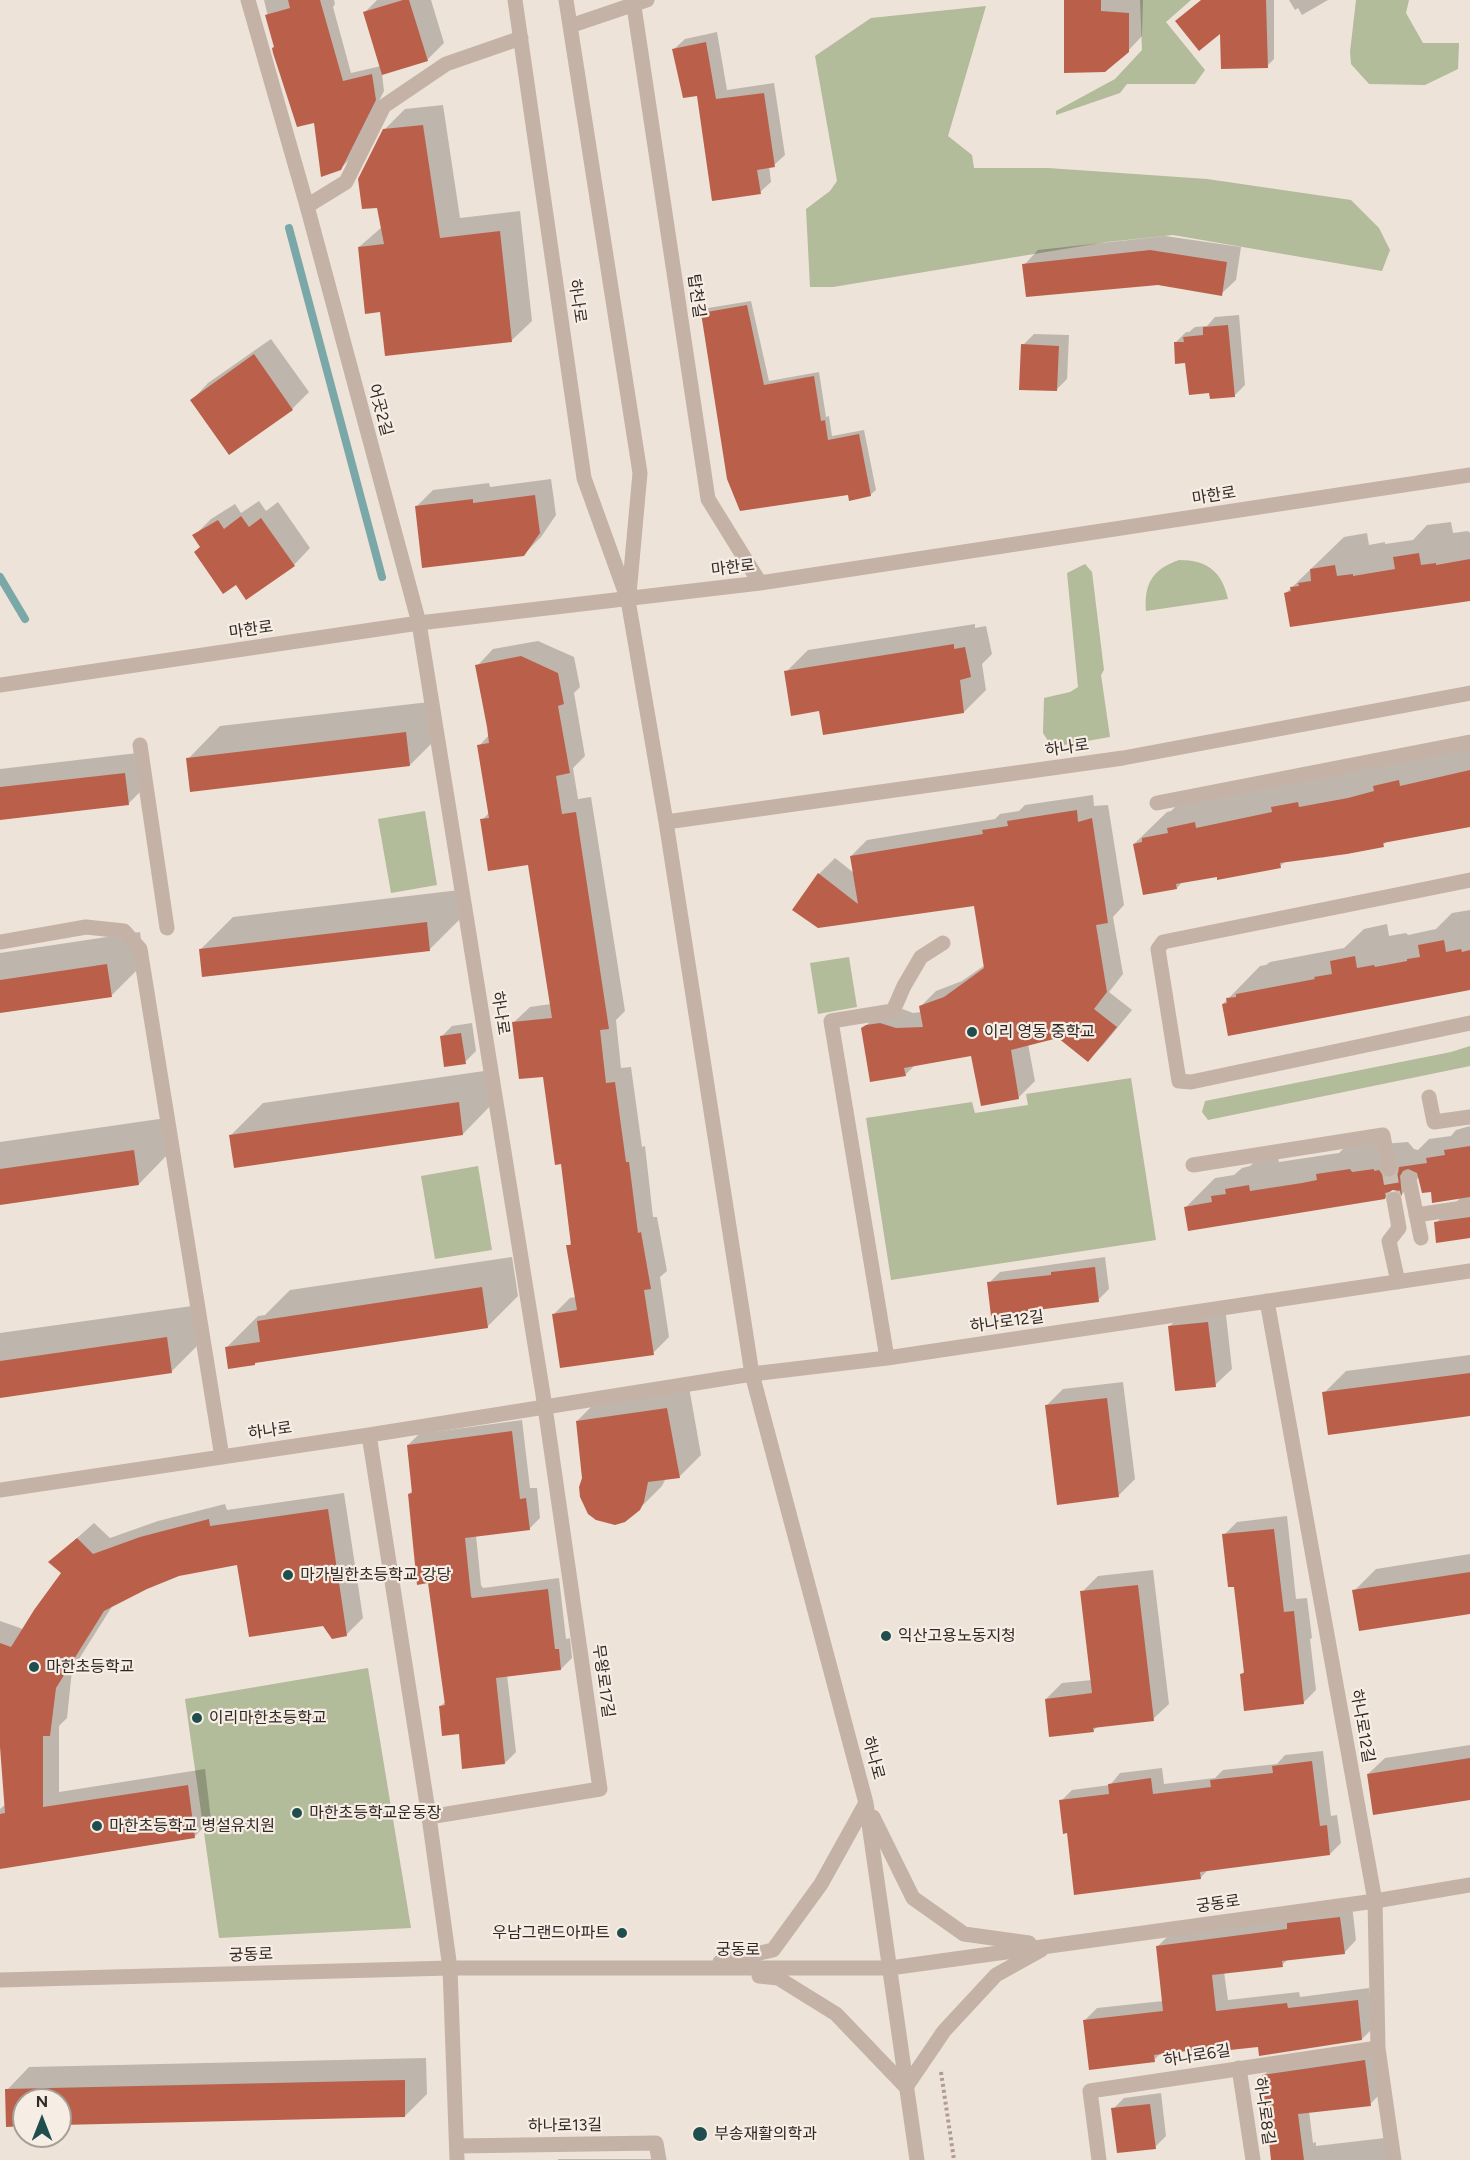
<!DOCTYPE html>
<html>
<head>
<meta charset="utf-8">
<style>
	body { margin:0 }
	#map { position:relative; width:1470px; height:2160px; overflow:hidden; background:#eee3d8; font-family:Figtree,sans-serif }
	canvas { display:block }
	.north { position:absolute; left:12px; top:2088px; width:60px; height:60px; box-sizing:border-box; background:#f6ede4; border:2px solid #a79f98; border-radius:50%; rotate:0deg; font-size:16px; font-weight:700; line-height:24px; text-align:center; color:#312926 }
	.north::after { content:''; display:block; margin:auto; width:21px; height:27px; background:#204e4e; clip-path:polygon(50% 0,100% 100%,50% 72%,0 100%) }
</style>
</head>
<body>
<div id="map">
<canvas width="1470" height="2160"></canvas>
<div class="north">N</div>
</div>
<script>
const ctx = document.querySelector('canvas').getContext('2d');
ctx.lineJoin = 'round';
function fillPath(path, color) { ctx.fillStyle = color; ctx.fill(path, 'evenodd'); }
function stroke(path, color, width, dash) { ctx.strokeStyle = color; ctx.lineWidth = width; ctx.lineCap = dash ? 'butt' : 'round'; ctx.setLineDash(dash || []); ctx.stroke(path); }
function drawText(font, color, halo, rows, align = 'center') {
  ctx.font = font + ' Figtree,"Noto Sans KR",sans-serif'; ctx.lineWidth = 4.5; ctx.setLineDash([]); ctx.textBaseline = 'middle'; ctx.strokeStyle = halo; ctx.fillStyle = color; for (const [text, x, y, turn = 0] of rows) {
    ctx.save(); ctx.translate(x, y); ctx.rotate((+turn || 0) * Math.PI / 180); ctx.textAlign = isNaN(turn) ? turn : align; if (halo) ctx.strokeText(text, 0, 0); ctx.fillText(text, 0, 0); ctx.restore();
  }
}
fillPath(new Path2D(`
	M1140 0H1191L1166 22 1205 70 1195 84H1127L1120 93 1056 115V111L1115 79 1142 50Z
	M1356 0H1409L1406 13 1423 43H1459L1458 69 1425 85 1369 84 1351 64 1350 52Z
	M986 6 948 136 972 155 974 168H1048L1207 179 1351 200 1379 228 1390 250 1382 271 1173 235 1107 242 833 287H810L806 209 830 191 837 181 815 56 871 18Z
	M1179 560C1208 560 1222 572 1228 599L1146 611C1144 583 1153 569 1179 560Z
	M1085 564 1092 572 1104 670 1101 675 1110 737 1052 747 1043 733 1044 698 1070 692 1078 687 1067 573Z
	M425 811 437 885 391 893 378 819Z
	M849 957 857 1007 818 1014 810 963Z
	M1470 1046V1066L1208 1120 1202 1112 1205 1101 1451 1052Z
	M1131 1078 1156 1240 891 1280 866 1118 972 1102 975 1113 1028 1105 1026 1094Z
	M478 1166 492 1250 435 1259 421 1176Z
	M368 1668 411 1928 219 1938 185 1699Z`), '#b2bb9a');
fillPath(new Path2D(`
	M264 0H334L335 4 333 7 351 73 381 66 365 12 377 0H431L444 43 427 60 382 74 384 91 349 160 340 169 275 46Z
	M1065 0H1143L1142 36 1128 51Z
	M1202 0H1274V59L1267 66 1222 31Z
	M1289 0H1328L1302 15 1298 8 1295 10Z
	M717 32 727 90 774 83 785 155 774 165 769 166 771 182 760 192 698 94 674 49 685 39Z
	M443 105 460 218 520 211 532 321 511 341 381 311 359 247 382 227 384 130 405 109Z
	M1165 236 1241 247 1236 280 1221 294 1024 265 1038 250Z
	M751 301 769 381 819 372 826 417 829 416 832 436 864 430 876 490 870 495 849 493 703 313 708 308Z
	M1239 315 1245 385 1234 396 1211 391 1175 343 1186 332H1189L1195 327 1207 326 1215 317Z
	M1034 334 1069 335 1067 379 1056 390 1023 345Z
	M271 339 309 392 292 409 230 453 192 400 208 383Z
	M551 479 556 515 541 537 524 554 416 507 433 490 489 483 490 487Z
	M259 501 266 511 278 502 310 548 294 565 236 583 194 536 211 519 235 504 241 513Z
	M1451 522 1453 533 1468 531 1470 533V599L1286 593 1344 537 1367 533 1369 545 1385 542V544L1413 540 1427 525Z
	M975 624V628L986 626 992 654 982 664 986 690 964 712 820 710 786 672 808 650Z
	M538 641 574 657 580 687 574 693 585 756 573 768 578 799 591 797 625 1011 616 1020 621 1068 631 1067 642 1147 645 1146 653 1217H657L667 1271 660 1277 669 1337 653 1353 554 1314 570 1298 576 1297 568 1246 572 1242 562 1162 544 1075 513 1023 530 1007 551 1004 530 863 482 820 490 812 479 746 489 735 477 666 493 649Z
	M438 701 442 733 410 765 188 759 220 726Z
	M1470 746V825L1388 840 1383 845 1321 858V855L1286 861 1280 866 1183 881 1177 888 1134 844 1167 812 1171 811 1176 806Z
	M146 752 150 782 128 804 0 819V769Z
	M1093 795 1094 806 1108 805 1124 905 1113 917 1123 974 1109 992 1132 1010 1104 1044 1088 1060 1058 1036 1028 1044 1035 1081 1018 1098 972 1055 916 1064 905 1075 863 1029 879 1012 897 1007 913 1013 921 1012 920 1007 936 991 962 981 985 965 975 904 819 927V874L835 858 854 873 851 856 867 840 995 819 1000 814 1019 811 1025 805Z
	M459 890 462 917 430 949H201L233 917Z
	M1470 910V988L1223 1004 1260 966 1266 965 1270 962 1344 948 1364 929 1387 924 1389 936 1406 933 1408 935 1436 929 1452 913Z
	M140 932 144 963 112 995 0 1012V953Z
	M472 1023 476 1051 465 1062 441 1037 452 1026Z
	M491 1070 495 1101 463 1134 231 1135 263 1103Z
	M166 1118 171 1151 139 1184 0 1204V1142Z
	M1470 1126V1237L1436 1223 1461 1197 1433 1190 1420 1176 1402 1194 1398 1190 1393 1189 1384 1198 1186 1207 1215 1178 1234 1175 1242 1168 1250 1166 1256 1160 1278 1157 1279 1162 1332 1154 1339 1153 1347 1145 1379 1140 1381 1144 1408 1142 1414 1149 1418 1150 1429 1139 1451 1136 1456 1130Z
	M512 1257 518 1296 487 1327 257 1361 254 1364 227 1347 258 1316 265 1315 290 1290Z
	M1105 1257 1109 1289 1098 1300 989 1283 1000 1272Z
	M199 1305 204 1339 171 1372 0 1396V1333Z
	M1225 1306 1232 1369 1215 1385 1169 1327 1186 1310Z
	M1470 1355V1415L1324 1393 1346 1371Z
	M1123 1382 1135 1479 1118 1496 1046 1406 1063 1389Z
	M689 1387 701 1455 679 1477 666 1478 662 1486 639 1509 584 1478 577 1421 599 1399Z
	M522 1420 530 1488H537L540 1518 529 1529 476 1535 481 1585 483 1588 559 1578 566 1639 570 1638 572 1658 561 1669 507 1675 516 1752 505 1763 460 1732 441 1706 446 1701 429 1582 409 1494 413 1490 408 1445 419 1434Z
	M344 1493 363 1618 346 1635 324 1625 239 1563 178 1575 146 1587 113 1605 72 1670 67 1718 59 1726V1792L205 1769 211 1820 194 1837 0 1859V1809L6 1804 0 1732V1621L23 1629 63 1573 50 1562 94 1523 110 1538 158 1521 225 1504 227 1510Z
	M1287 1516 1296 1599 1307 1598 1312 1638 1310 1639 1316 1690 1303 1703 1242 1674 1245 1670 1235 1585 1224 1535 1237 1522Z
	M1470 1554V1612L1354 1591 1376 1569Z
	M1153 1570 1169 1704 1153 1719 1098 1726 1093 1731 1046 1699 1062 1683 1092 1680 1082 1592 1098 1576Z
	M1470 1745V1798L1368 1774 1385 1758Z
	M1323 1751 1331 1816 1337 1815 1341 1843 1330 1854 1209 1869 1200 1878 1068 1832 1061 1801 1072 1790 1110 1785 1120 1773 1162 1768 1164 1784 1215 1778 1223 1770 1277 1764 1285 1755Z
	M1352 1905 1356 1940 1344 1953 1288 1959 1282 1965 1224 1972 1228 2000 1299 1992 1300 1997 1369 1988 1374 2027 1362 2039 1260 2045 1231 2044 1162 2052 1154 2060 1085 2020 1097 2008 1163 2001 1157 1947 1169 1935Z
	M1375 2050 1381 2093 1370 2104 1309 2111 1313 2143 1316 2142V2146L1385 2138 1388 2160H1272L1263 2076 1274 2065Z
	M426 2058 427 2094 405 2116 60 2124V2100H24V2125L7 2090 29 2067Z
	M1161 2093 1166 2136 1155 2147 1113 2109 1124 2098Z
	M558 2159H652V2160H558Z`), '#0003');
stroke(new Path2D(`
	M289 228 382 577
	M0 577 25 619`), '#7aa8a8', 8);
fillPath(new Path2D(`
	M288 0H320L343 81 372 74 376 100 341 170 321 177 314 123 297 127 273 53 272 48 274 47 265 15 290 8Z
	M403 0H409L428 61 382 75 363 12Z
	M1064 0H1101V11L1129 13V52L1105 72 1064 73Z
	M1201 0H1266L1268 68 1221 69 1220 34 1199 51 1175 21Z
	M706 42 716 99 764 93 775 167 757 170 761 194 712 201 697 96 683 98 672 49Z
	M423 125 440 238 500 231 512 342 385 356 380 312 365 314 358 247 384 244 377 208 362 209 358 179 383 129Z
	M1150 250 1227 262 1222 296 1158 285 1026 297 1022 264Z
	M747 305 764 385 814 376 821 421 825 420 828 440 859 434 871 496 849 501 848 495 740 511 727 479 701 313Z
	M1228 325 1235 397 1210 399 1209 393 1189 395 1185 363 1175 364 1174 342H1184L1183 337 1203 335V327Z
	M1021 344 1059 346 1057 391 1019 390Z
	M254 354 293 410 229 455 190 400Z
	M535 495 540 533 524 556 422 568 415 506 473 499V503Z
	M241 516 249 527 261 518 295 566 246 600 236 585 223 594 194 552 200 547 192 535 218 520 224 529Z
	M1419 553 1421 565 1436 563V565L1470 559V601L1290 627 1284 593 1291 591 1290 587 1299 586 1298 583 1311 581 1310 569 1335 565 1337 576 1353 574V576L1395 569 1393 557Z
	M954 644V649L965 647 971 677 960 680 964 713 823 735 819 711 791 716 784 671Z
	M521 656 558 673 564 704 558 706 570 773 556 776 562 814 576 812 609 1029 600 1030 606 1083 615 1082 626 1162H629L638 1233 641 1232 651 1289 644 1290 654 1355 560 1368 552 1314 577 1310 566 1245H571L561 1164 555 1165 543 1077 519 1079 512 1022 552 1018 528 865 488 871 480 819 489 818 477 745 489 743 487 727 475 665Z
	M406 732 410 766 190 792 186 758Z
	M1470 770V827L1383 843 1384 847 1347 854 1280 863 1281 868 1217 880V877L1176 884 1177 889 1143 895 1133 844 1142 842V838L1168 833 1167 828 1195 822 1196 828 1272 812 1271 807 1298 802 1299 807 1348 798 1374 791 1373 786 1399 780 1400 786Z
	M125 773 129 805 0 820V787Z
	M1077 810 1078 822 1092 818 1108 923 1096 925 1107 992 1094 1009 1117 1027 1088 1062 1058 1038 1011 1050 1019 1099 981 1106 971 1056 904 1068 906 1076 870 1082 861 1028 866 1025 880 1023 896 1028 923 1027 919 1006 944 997 984 968 974 906 818 928 792 910 818 873 858 904 850 856 983 834 982 830 1008 826 1007 821Z
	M427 922 430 951 202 977 199 949Z
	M1444 940 1446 952 1461 949 1462 952 1470 950V990L1228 1036 1222 1004 1227 1003 1226 998 1236 997V994L1315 979 1314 977 1332 974 1330 961 1355 956 1357 968 1374 965 1375 967 1407 961V959L1420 957 1418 945Z
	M107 964 112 997 0 1013V980Z
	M461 1033 466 1064 444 1067 440 1036Z
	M459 1102 463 1135 234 1168 229 1135Z
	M1470 1146V1197L1432 1203 1431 1192 1422 1193 1417 1173 1408 1169 1403 1171 1400 1176 1402 1196 1398 1191 1393 1190 1387 1193 1385 1199 1188 1231 1184 1207 1212 1202 1211 1196 1226 1194 1225 1189 1249 1185 1250 1191 1302 1183 1317 1180 1316 1174 1350 1169 1352 1172 1374 1169V1171L1379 1170 1385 1178H1391L1398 1173 1399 1167 1427 1163 1426 1158 1445 1155 1444 1150Z
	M134 1150 139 1185 0 1205V1169Z
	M1470 1217V1238L1436 1243 1434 1222Z
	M1095 1267 1099 1302 991 1316 987 1282 1051 1275V1272Z
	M482 1287 488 1328 255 1363V1365L228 1369 225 1347 260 1342 257 1321Z
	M1208 1322 1216 1387 1175 1391 1168 1326Z
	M167 1337 172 1373 0 1398V1361Z
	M1470 1373V1416L1328 1435 1322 1392Z
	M1107 1398 1119 1497 1057 1505 1045 1405Z
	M667 1408 680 1478 648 1482 644 1502 640 1510 625 1522 615 1525 596 1520 588 1514 580 1497 579 1487 582 1478 576 1421Z
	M512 1431 520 1499 526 1498 530 1530 465 1538 471 1596 472 1598 548 1589 555 1649H559L561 1670 496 1678 505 1764 462 1769 459 1734 442 1736 439 1706 445 1705 428 1583 417 1585 408 1494 412 1493 407 1445Z
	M328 1509 347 1636 332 1639 323 1626 249 1637 237 1565 179 1576 147 1589 104 1611 56 1688 50 1736H43V1807L188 1785 195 1838 0 1869V1814L5 1813 0 1747V1643L11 1647 34 1610 61 1573 48 1562 77 1538 93 1554 140 1537 209 1519 210 1526Z
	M1274 1529 1284 1612 1294 1611 1304 1704 1244 1711 1240 1674 1244 1673 1234 1587H1228L1222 1534Z
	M1470 1572V1614L1359 1631 1352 1590Z
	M1138 1585 1154 1721 1093 1728 1094 1732 1049 1737 1045 1699 1092 1693 1080 1591Z
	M1470 1758V1800L1373 1815 1367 1774Z
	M1312 1761 1320 1826 1327 1825 1330 1855 1200 1872 1201 1879 1074 1895 1067 1833 1063 1834 1059 1800 1109 1794 1108 1784 1151 1778 1153 1794 1211 1787 1210 1780 1273 1773 1272 1766Z
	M1340 1917 1345 1954 1282 1961 1283 1967 1212 1975 1216 2011 1287 2003 1288 2008 1358 2000 1362 2040 1259 2056 1258 2047 1230 2050V2046L1154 2055 1155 2062 1089 2070 1083 2020 1163 2011 1156 1946 1287 1929V1923Z
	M1365 2060 1371 2106 1298 2114 1304 2160H1271L1262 2075Z
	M405 2080V2117L60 2125V2100H24V2126L6 2127 5 2089Z
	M1150 2104 1156 2149 1117 2153 1111 2108Z`), '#ba604a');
stroke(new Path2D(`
	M1389 1169 1394 1200`), '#c8beb4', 15, [15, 8]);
stroke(new Path2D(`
	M941 2072 954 2160`), '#b09c90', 4, [3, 3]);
stroke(new Path2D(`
	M248 0 307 206 419 623 545 1407 600 1789 429 1817
	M515 0 584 478 628 600 666 822 752 1374 866 1803 917 2160
	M566 0 640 473 629 594
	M633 0 708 499 760 583
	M570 26 647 0
	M307 206 346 182 384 106 446 64 521 38
	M0 685 419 623 760 583 1470 475
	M140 745 167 928
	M1157 803 1470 742
	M666 822 1123 758 1470 693
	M1470 880 1163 942 1158 949 1179 1081 1191 1082 1470 1023
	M0 942 86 927 124 931 140 949 222 1457
	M1429 1097 1434 1122 1470 1117
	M1193 1165 1383 1135 1389 1169
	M1409 1179 1421 1238
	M1394 1200 1399 1228 1389 1241 1398 1282
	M1416 1215 1470 1207
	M1267 1301 1375 1901 1378 2048 1394 2160
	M887 1358 831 1021 893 1011 904 986 921 957 943 943
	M369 1435 429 1817 450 1968 457 2160
	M0 1490 369 1435 752 1374 887 1358 1470 1271
	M873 1817 913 1898 964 1934 1029 1943
	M720 1962 773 1950 821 1884 866 1803
	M759 1976 778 1978 836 2014 906 2087 944 2031 996 1975 1041 1950
	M0 1980 450 1968H890L1375 1901 1470 1885
	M1239 2068 1253 2160
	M457 2146 656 2143 659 2160
	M1099 2160 1090 2091 1378 2048`), '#c4b2a6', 15);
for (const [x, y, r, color] of [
	[972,1032,6,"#204e4e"],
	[288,1575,6,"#204e4e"],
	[886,1636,6,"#204e4e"],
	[34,1667,6,"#204e4e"],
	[197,1718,6,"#204e4e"],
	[297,1813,6,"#204e4e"],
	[97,1826,6,"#204e4e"],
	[622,1933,6,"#204e4e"],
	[700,2134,8,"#204e4e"]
]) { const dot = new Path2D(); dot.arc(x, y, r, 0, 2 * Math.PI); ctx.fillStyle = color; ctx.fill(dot); stroke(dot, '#f6ede4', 2); }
drawText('16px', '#312926', '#f6ede4', [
	["탑천길",696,296,82],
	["하나로",577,301,82],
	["어곳2길",380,410,75],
	["마한로",1214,496,-9],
	["마한로",733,568,-7],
	["마한로",251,630,-8],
	["하나로",1067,748,-8],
	["하나로",500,1013,81],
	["하나로12길",1007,1322,-8],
	["하나로",270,1431,-8],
	["무왕로17길",603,1681,82],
	["하나로12길",1362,1726,80],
	["하나로",873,1758,75],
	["궁동로",1218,1904,-8],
	["궁동로",738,1950],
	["궁동로",251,1955,-2],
	["하나로6길",1197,2056,-9],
	["하나로8길",1264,2111,82],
	["하나로13길",565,2126,-1]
]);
drawText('16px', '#312926', '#f6ede4', [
	["이리 영동 중학교",984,1032],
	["마가빌한초등학교 강당",300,1575],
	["익산고용노동지청",898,1636],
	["마한초등학교",46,1667],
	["이리마한초등학교",209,1718],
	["마한초등학교운동장",309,1813],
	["마한초등학교 병설유치원",109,1826],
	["우남그랜드아파트",610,1933,"right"],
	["부송재활의학과",714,2134]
], 'left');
</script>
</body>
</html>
